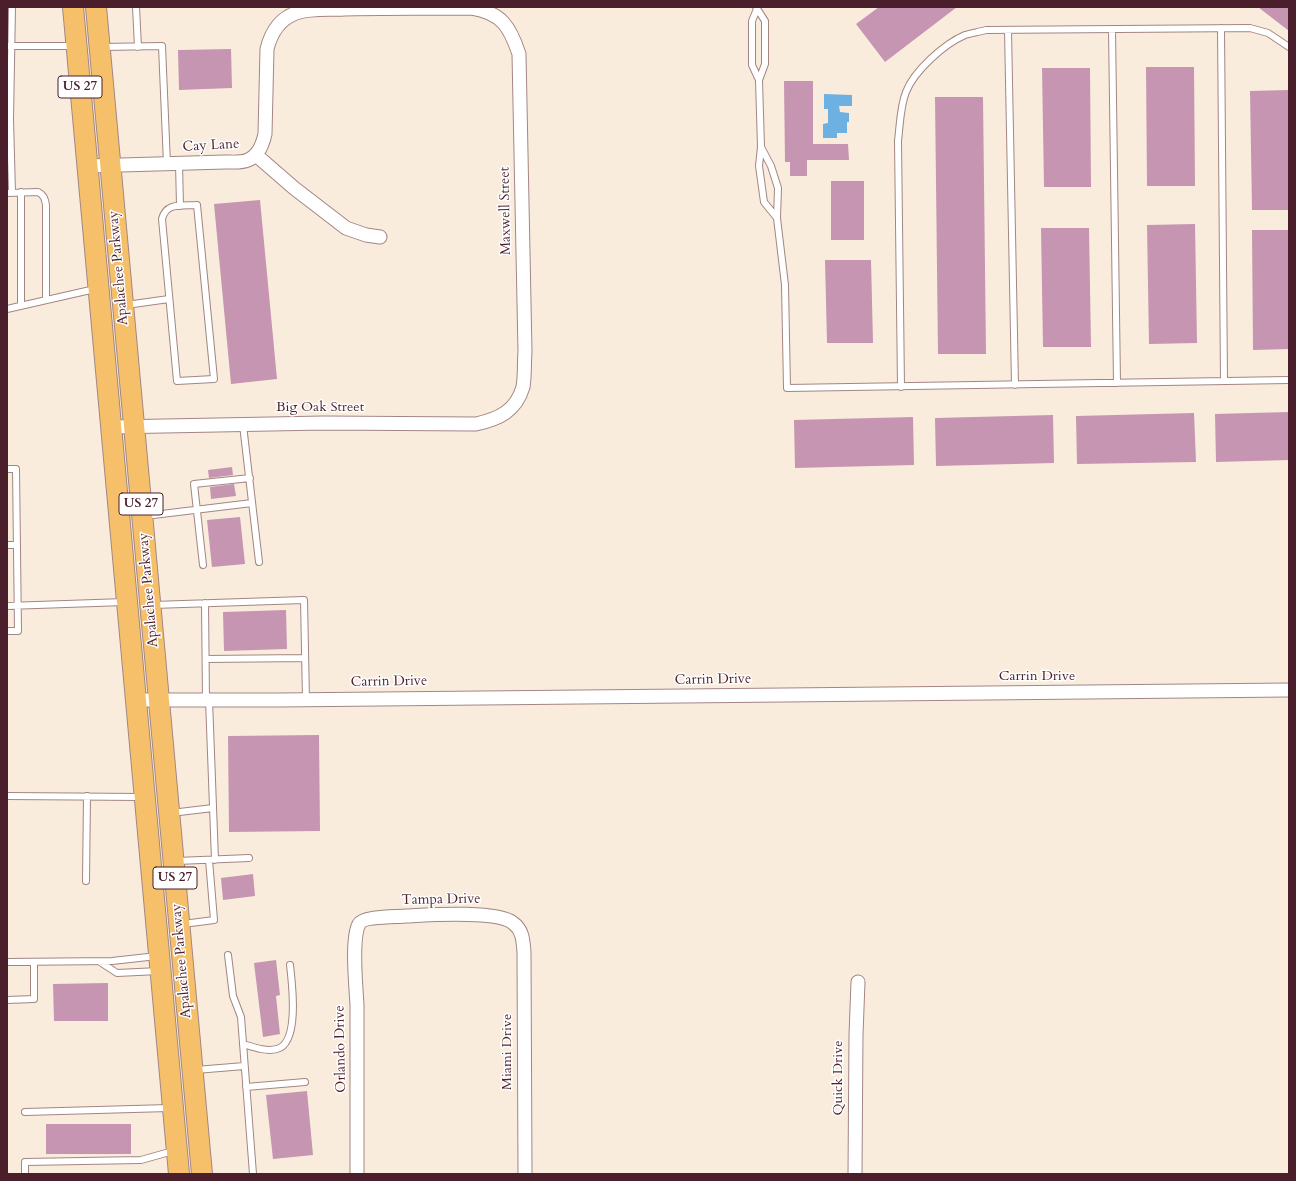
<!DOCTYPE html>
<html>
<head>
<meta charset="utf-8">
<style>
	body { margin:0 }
	#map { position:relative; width:1296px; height:1181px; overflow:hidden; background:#faecdd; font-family:Cardo,serif }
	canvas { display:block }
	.frame { position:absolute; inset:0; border:8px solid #4a1f2b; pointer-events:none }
</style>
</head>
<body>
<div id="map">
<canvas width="1296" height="1181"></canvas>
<div class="frame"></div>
</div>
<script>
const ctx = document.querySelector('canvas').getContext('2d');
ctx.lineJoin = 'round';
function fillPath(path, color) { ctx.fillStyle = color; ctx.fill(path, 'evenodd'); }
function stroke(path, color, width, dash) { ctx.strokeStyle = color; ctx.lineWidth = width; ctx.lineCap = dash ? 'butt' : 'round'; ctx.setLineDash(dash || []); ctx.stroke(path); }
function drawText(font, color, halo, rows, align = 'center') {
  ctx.font = font + ' Cardo,serif'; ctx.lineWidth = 3; ctx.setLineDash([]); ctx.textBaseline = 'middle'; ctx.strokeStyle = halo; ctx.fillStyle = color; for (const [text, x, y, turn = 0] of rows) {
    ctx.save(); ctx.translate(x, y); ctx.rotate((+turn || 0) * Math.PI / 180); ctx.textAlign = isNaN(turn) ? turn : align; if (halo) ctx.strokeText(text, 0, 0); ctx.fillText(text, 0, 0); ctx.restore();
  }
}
fillPath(new Path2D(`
	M824 94 852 95V106H839L840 112 849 113V122H847V133H837V138H823V124L828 123V109H824Z`), '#6db1e3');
fillPath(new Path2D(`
	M879 7H957L885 62 856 24Z
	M1258 7H1289V31Z
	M231 49 232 88 179 90 178 50Z
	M1146 67H1194L1195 186H1147Z
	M1042 68H1090L1091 187H1044Z
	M784 81H813V144H848L849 160H807V176H790V162H785Z
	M1289 90V210H1252L1250 91Z
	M935 97H983L986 354H938Z
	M831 181H864V240H831Z
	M260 200 277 379 231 384 214 204Z
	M1195 224 1197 343 1149 344 1147 225Z
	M1041 228H1089L1091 347H1043Z
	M1252 230H1289V349L1253 350Z
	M825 260H871L873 343H827Z
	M1289 412V460L1216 462 1215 414Z
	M1194 413 1196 462 1077 464 1076 416Z
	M1053 415 1054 463 936 466 935 418Z
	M913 417 914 465 795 468 794 420Z
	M232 467 233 475 209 478 208 470Z
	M234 484 236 496 211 499 210 487Z
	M240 517 245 564 212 567 207 520Z
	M286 610 287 649 224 651 223 612Z
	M319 735 320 831 229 832 228 736Z
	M253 874 255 896 223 900 221 878Z
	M276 960 280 995 276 996 280 1034 263 1037 254 963Z
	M108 983V1021H54L53 984Z
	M307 1091 313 1155 273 1159 266 1095Z
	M46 1124H131V1154H46Z`), '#c595b1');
const service = new Path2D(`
	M12 7 10 119 12 193
	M136 7 138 47
	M756 7 765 21V64L759 80 761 147 759 166 764 202 777 218
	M757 9 752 21V65L759 80
	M1221 28 1224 381
	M1112 29 1117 383
	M1008 30 1015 385
	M9 46H73
	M102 47 162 46 167 164
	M761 147 771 166 778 188 777 218 785 285 787 388 1289 380
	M179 163 180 206
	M21 192V306
	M7 193 38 192C44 195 45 199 46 205V300
	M197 205 214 379 177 381 162 219C166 202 182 206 197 205Z
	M126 305 169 299
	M7 309 95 289
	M901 387 898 141C900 125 900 107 906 92 914 71 944 44 965 35 971 33 979 32 986 30L1250 28 1268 33 1289 47
	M243 425 259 562
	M7 469H16L18 631H7
	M145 516 252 503
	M7 545H17
	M203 565 194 484 250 478
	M205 603 206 700
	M153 605 304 600 306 700
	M7 606 125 602
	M206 659 305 658
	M209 700 215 860
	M7 796 142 797
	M171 813 213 808
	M177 861 249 858
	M86 881 87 796
	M183 924 214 920 209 860
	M228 955 233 996 241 1017 253 1174
	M7 962 112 961 157 956
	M100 962 117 973 159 971
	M7 1000 34 999V962
	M243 1044C253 1047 266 1052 277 1049 300 1043 292 983 290 965
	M196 1070 244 1066
	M246 1087 305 1082
	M25 1112 169 1108
	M25 1174V1162L141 1160 173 1151`);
const minor = new Path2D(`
	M256 155 294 188 346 228 366 235 380 237
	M87 166 225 162C232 162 242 163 248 160 258 156 263 143 265 134L267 49C271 33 279 19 296 13 310 8 329 10 344 9 387 8 430 8 472 8 502 13 510 27 519 54L525 352C524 363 525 376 523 387 516 411 499 419 476 424L324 423 111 427
	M136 700H279L1289 690
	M357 1174C357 1118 357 1061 357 1005 356 986 351 939 359 924 363 916 396 917 406 916 427 915 497 910 513 923 523 930 523 941 524 952L525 1174
	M855 1174 856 1035 858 982`);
const primary = new Path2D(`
	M73 7 179 1174
	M96 7 202 1174`);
stroke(service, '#a28684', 8);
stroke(minor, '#a28684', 15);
stroke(primary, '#a28684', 22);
stroke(service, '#fff', 6);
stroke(minor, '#fff', 13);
stroke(primary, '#f6c06b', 20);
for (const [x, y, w] of [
	[80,87,44],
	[141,504,44],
	[175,878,44]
]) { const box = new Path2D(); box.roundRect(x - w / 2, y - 11, w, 22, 3); ctx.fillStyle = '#fff'; ctx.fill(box); stroke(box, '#4a1f2b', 1); }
drawText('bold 13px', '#4a1f2b', null, [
	["US 27",80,87],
	["US 27",141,504],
	["US 27",175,878]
]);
drawText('14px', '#4a1f2b', '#fff', [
	["Cay Lane",211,146,-3],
	["Maxwell Street",506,211,-91],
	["Apalachee Parkway",119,268,-95],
	["Big Oak Street",320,408],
	["Apalachee Parkway",149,590,-95],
	["Carrin Drive",1037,677],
	["Carrin Drive",713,680,-1],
	["Carrin Drive",389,682,-1],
	["Tampa Drive",441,900,-1],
	["Apalachee Parkway",182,961,-95],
	["Orlando Drive",341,1049,-91],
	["Miami Drive",508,1052,-90],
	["Quick Drive",839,1078,-90]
]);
</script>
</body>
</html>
